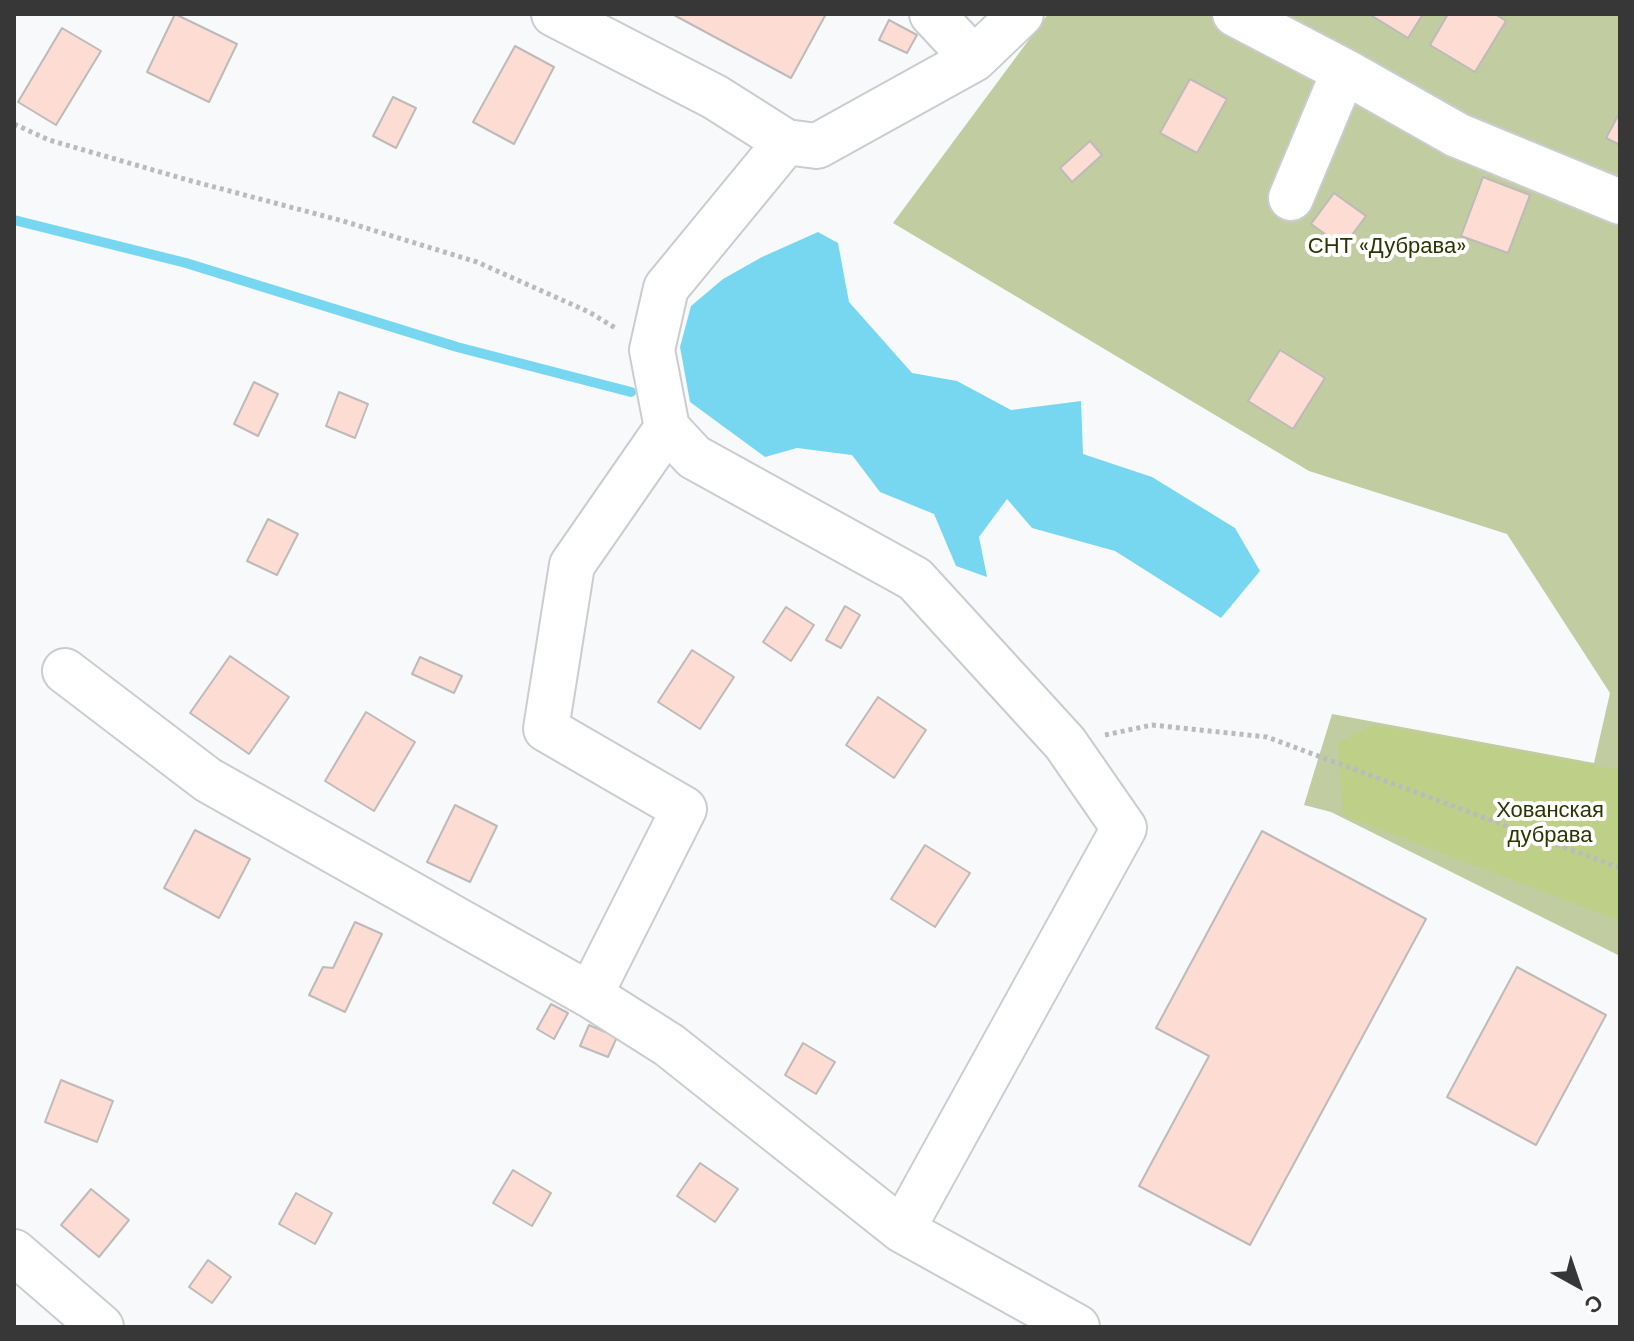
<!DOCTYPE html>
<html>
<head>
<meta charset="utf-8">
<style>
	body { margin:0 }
	#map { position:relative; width:1634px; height:1341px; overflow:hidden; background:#f8f9fb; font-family:"DM Sans",sans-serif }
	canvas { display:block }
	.frame { position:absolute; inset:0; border:16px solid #373738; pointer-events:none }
	.north { position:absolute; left:1538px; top:1245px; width:80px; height:80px; -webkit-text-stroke:6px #fff; paint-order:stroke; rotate:140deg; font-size:22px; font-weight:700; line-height:32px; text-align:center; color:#373738 }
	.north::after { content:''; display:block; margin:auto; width:28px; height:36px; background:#373738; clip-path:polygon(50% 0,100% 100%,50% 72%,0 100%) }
</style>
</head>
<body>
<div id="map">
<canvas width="1634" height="1341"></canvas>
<div class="frame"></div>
<div class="north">С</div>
</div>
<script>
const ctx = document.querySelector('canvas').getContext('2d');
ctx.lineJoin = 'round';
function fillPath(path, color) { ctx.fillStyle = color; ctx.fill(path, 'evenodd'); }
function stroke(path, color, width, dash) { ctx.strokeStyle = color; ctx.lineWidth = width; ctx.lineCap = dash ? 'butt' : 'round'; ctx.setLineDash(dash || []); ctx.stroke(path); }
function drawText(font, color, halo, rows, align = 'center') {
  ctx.font = font + ' "DM Sans",sans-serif'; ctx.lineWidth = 8; ctx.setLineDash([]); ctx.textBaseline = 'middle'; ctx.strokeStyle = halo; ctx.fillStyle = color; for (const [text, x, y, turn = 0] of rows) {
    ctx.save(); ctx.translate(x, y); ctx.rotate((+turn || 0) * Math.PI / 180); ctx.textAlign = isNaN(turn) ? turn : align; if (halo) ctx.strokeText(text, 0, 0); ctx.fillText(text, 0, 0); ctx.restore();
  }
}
fillPath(new Path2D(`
	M1048 14H1620V956L1331 812 1304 805 1332 714 1594 763 1610 693 1507 534 1309 471 893 223Z`), '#c1cca0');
fillPath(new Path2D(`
	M1374 725 1620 770V921L1343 815 1338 743Z`), '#becf87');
fillPath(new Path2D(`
	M818 232 838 243 849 302 912 373 957 381 1011 410 1081 401 1083 454 1152 477 1235 528 1260 571 1221 618 1115 551 1032 528 1007 499 979 537 987 577 956 566 934 514 880 492 852 455 797 448 765 457 690 402 680 347 691 306 723 279 762 257Z`), '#78d7f0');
stroke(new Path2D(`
	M14 220 186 263 457 347 631 392`), '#78d7f0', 10);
const building = new Path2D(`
	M175 14 237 44 209 102 147 72Z
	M672 14H826L791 78Z
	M1369 14H1423L1408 38Z
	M1448 14H1495L1506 21 1475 72 1430 45Z
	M889 20 917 35 907 53 879 40Z
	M62 28 101 51 56 125 18 102Z
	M515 46 554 67 514 144 473 122Z
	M1190 79 1227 99 1197 153 1160 133Z
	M393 97 416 108 396 148 373 136Z
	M1620 112V145L1606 138Z
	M1090 141 1102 155 1072 182 1060 168Z
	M1483 177 1530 195 1508 253 1461 236Z
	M1334 193 1366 216 1343 247 1311 224Z
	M1280 350 1325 378 1293 429 1248 401Z
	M254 382 278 394 258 436 234 424Z
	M339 392 368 404 355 438 326 426Z
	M268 519 298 534 277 575 247 561Z
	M845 606 860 615 841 648 826 640Z
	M786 607 814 625 791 661 763 642Z
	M692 650 734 677 700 729 658 702Z
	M230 656 289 697 249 754 190 713Z
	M420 657 462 676 454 693 412 674Z
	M878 697 926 730 894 778 846 745Z
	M366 712 415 742 374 811 325 781Z
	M455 805 497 826 470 882 427 862Z
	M195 830 250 859 219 918 164 888Z
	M1262 831 1426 919 1250 1245 1139 1186 1209 1056 1156 1028Z
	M925 845 970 873 935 927 891 899Z
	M355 922 382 934 345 1012 309 995 323 967 333 968Z
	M1517 967 1606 1015 1536 1145 1447 1097Z
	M551 1004 568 1013 554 1039 537 1029Z
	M589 1025 617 1037 608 1057 580 1046Z
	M803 1043 835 1062 816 1094 785 1075Z
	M61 1080 113 1101 97 1142 45 1122Z
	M700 1163 738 1189 715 1222 677 1196Z
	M513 1170 551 1193 532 1226 493 1203Z
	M91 1189 129 1220 99 1257 61 1225Z
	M296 1193 332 1213 315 1244 279 1224Z
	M208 1260 231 1277 212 1303 189 1287Z`);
fillPath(building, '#fddcd4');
stroke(building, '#bdbab9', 2);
const minor = new Path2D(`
	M554 14 715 97 786 142
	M932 14 974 59
	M1235 14 1344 71 1457 135 1620 202
	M1291 198 1344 71
	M65 671 208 780 590 995 669 1045 902 1230 1077 1327
	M590 995 684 809 546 729 572 565 667 428
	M902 1230 1124 828 1065 743 915 579 694 457 667 428 652 350 666 288 786 142 817 146 974 59 1021 14
	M14 1252 101 1327`);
stroke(minor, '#cbcccf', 48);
stroke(new Path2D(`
	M14 124 49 140 188 180 343 221 477 262 589 312 617 329
	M1105 735 1152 725 1267 737 1620 868`), '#babbbd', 5, [4, 4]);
stroke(minor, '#fff', 44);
drawText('22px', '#2c3500', '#fff', [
	["СНТ «Дубрава»",1387,247],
	["Хованская",1550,811],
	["дубрава",1550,836]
]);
</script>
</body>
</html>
